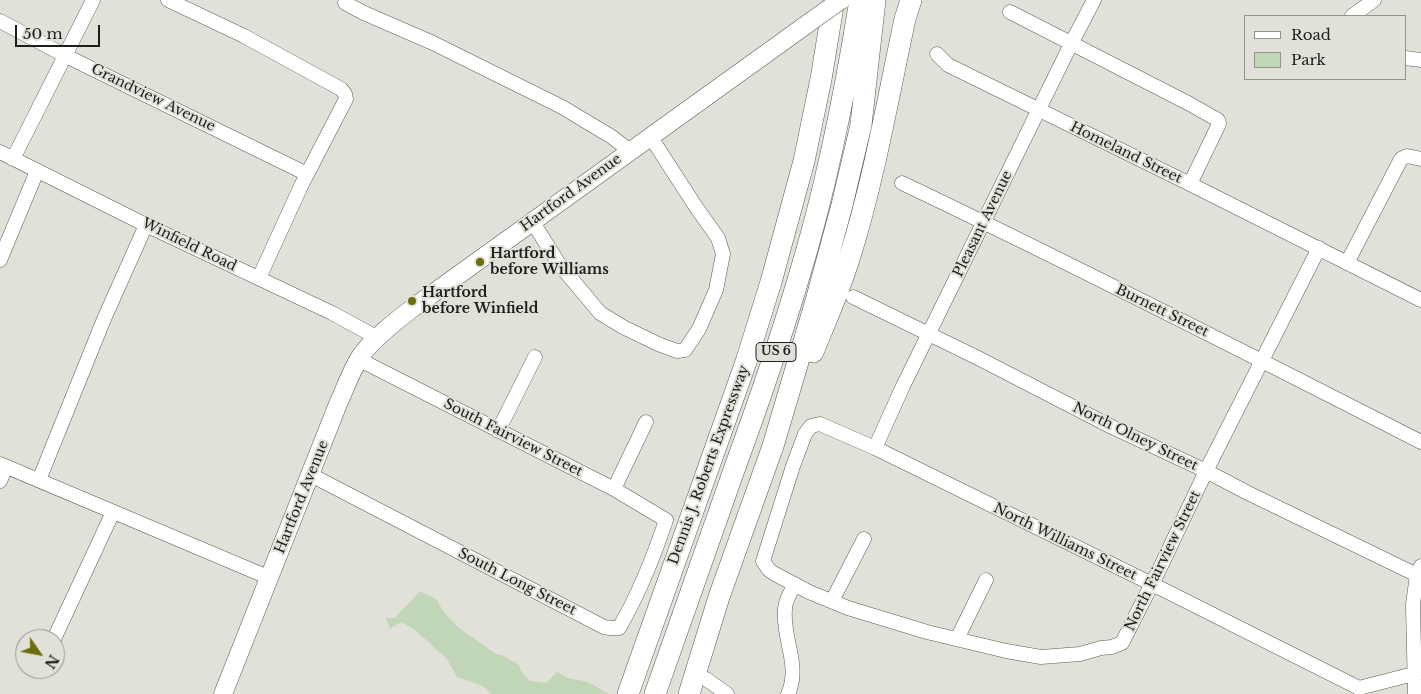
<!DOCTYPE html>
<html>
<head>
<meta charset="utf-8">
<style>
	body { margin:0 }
	#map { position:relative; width:1421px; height:694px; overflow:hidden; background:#e2e1d9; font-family:"Libre Baskerville",serif }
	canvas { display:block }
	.legend { position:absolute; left:1244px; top:15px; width:162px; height:65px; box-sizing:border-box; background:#e2e1d9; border:1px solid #93938d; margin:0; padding:6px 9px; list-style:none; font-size:15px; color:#1d1d1a }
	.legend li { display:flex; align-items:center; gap:10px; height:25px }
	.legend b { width:25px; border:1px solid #93938d }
	.north { position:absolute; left:15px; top:629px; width:50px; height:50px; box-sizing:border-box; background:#e2e1d9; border:1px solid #93938d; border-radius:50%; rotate:123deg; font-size:14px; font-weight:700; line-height:20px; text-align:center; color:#1d1d1a }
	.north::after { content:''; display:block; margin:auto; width:18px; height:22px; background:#6b6d0e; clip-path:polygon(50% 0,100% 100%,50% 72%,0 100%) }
	.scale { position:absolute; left:15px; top:25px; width:85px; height:22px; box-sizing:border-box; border:2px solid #1d1d1a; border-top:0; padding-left:6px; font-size:15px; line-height:18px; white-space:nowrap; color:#1d1d1a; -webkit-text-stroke:4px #e2e1d9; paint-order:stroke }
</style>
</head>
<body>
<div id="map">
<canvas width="1421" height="694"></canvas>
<ul class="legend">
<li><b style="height:6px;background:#fff"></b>Road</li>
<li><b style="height:14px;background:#c1d6b6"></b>Park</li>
</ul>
<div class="north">N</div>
<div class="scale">50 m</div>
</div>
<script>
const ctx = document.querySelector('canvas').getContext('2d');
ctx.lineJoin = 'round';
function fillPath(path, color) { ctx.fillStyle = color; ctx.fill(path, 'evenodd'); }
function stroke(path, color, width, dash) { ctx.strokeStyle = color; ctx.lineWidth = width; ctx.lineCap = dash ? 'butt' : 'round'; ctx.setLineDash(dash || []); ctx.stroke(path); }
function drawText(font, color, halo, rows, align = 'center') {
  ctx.font = font + ' "Libre Baskerville",serif'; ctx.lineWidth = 4; ctx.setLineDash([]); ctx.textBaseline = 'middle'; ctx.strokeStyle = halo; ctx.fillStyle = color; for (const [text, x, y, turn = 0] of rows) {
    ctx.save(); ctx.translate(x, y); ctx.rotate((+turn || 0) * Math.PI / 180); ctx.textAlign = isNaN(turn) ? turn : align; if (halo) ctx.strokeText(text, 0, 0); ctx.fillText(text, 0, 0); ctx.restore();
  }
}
fillPath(new Path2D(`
	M420 591 437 600 443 611 459 628 496 654 502 655 518 664 523 674 530 681 546 683 557 672 568 678 588 682 609 694H491C484 684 468 681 457 677L446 658 415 630 401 622 390 629 386 618H395Z`), '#c1d6b6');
const minor = new Path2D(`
	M168 0 244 36 341 89 345 94 346 99 301 186 259 278
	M346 0 345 3 364 13 433 43 562 107 612 137 630 151
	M1010 12 1188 103 1218 120 1219 123 1218 126 1190 184
	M1352 16 1374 0
	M0 21 64 55 307 174
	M937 54 948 65 1190 184 1421 300
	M1405 58 1421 60
	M0 152 146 225 332 313 378 338
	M13 159 93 0
	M902 183C1076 266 1249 354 1421 442
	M532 221 559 264 600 313 623 327 658 344 677 351 685 350 699 329 716 290 723 254 718 238 696 207 650 136
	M1319 248 1206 471 1161 566 1122 643 1112 647 1101 648 1080 654 1041 657 1006 651 927 632 848 608 809 592 775 574 769 570 763 561 793 466 805 434 811 426 820 424 875 448 1152 584 1359 688 1421 672
	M0 260 37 171
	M1347 263 1401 159 1407 156 1421 159
	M853 297 978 358 1112 427 1206 471 1248 493 1417 575
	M498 431 535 357
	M875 448 903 386 1071 44 1094 0
	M0 464 270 578
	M311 475 604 627 610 628H619C639 594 654 556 666 520L614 489 358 359
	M39 480 104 319 146 225
	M0 481 6 467
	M614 489 646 422
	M832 601 864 539
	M54 639 113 512
	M957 639 986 580
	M706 679 727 694
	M788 694C801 666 782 638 785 609 785 600 791 592 795 584
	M1415 694 1413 604 1417 575 1421 566`);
const major = new Path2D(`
	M223 694 338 404C345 389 351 371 360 357 371 340 397 320 414 307L810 22`);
const highway = new Path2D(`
	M813 352C826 320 840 289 850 256 874 179 888 98 905 19L911 0
	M628 694 746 362 771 282 804 161 821 79 834 0
	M655 694C681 619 708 545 734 470 757 407 779 344 798 280 826 189 845 94 860 0
	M689 694 719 597 773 446 816 301 842 205 861 125 875 0`);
stroke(minor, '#5b5a54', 15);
stroke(major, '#5b5a54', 19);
stroke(highway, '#5b5a54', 22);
stroke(minor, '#fff', 14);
stroke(major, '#fff', 18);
stroke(highway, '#fff', 21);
const majorBridge = new Path2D(`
	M810 22 841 0`);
stroke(majorBridge, '#5b5a54', 19, []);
stroke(majorBridge, '#fff', 18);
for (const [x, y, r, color] of [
	[480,262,5,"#6b6d0e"],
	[412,301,5,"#6b6d0e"]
]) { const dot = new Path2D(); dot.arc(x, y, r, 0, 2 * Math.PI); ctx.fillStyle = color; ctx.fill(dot); stroke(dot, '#e2e1d9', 2); }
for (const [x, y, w] of [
	[776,352,40]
]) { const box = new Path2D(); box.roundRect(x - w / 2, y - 9.5, w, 19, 4); ctx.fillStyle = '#e2e1d9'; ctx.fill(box); stroke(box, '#1d1d1a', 1); }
drawText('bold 12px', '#1d1d1a', null, [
	["US 6",776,352]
]);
drawText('14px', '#1d1d1a', '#e2e1d9', [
	["Grandview Avenue",153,98,26],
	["Homeland Street",1126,153,26],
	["Hartford Avenue",571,193,-36],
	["Pleasant Avenue",983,224,-64],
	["Winfield Road",189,245,26],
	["Burnett Street",1162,311,26],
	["North Olney Street",1135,437,26],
	["South Fairview Street",513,438,27],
	["Dennis J. Roberts Expressway",709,465,-70],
	["Hartford Avenue",302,497,-68],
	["North Williams Street",1065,542,26],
	["North Fairview Street",1163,561,-64],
	["South Long Street",517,582,27]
]);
drawText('bold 14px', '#1d1d1a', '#e2e1d9', [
	["Hartford",490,254],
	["before Williams",490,270],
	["Hartford",422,293],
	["before Winfield",422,309]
], 'left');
</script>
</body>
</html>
